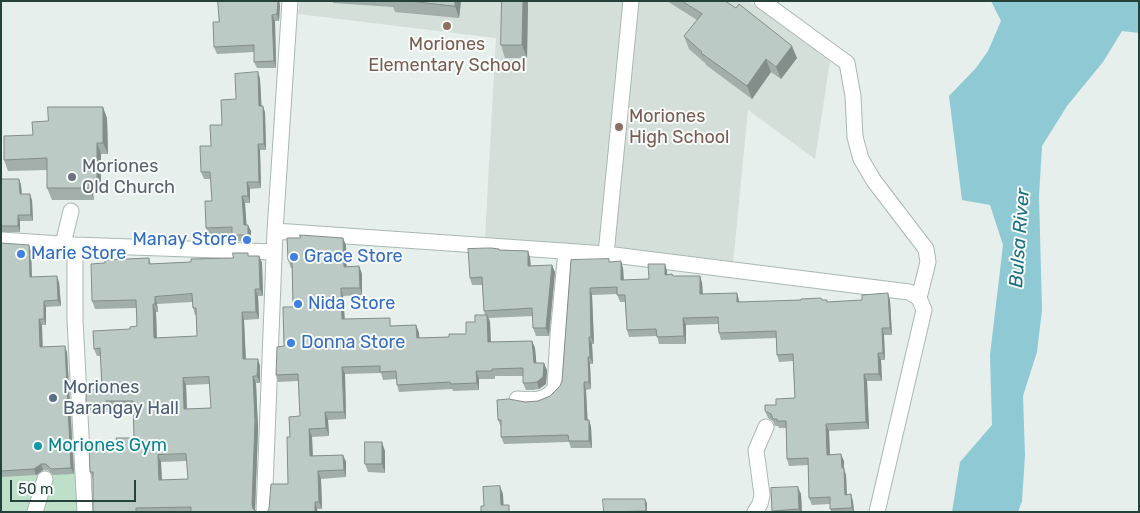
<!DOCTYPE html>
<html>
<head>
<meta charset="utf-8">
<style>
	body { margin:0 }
	#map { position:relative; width:1140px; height:513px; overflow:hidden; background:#e6efeb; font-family:Rubik,sans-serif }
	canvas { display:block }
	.frame { position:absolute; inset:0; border:2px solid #24423a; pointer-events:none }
	.scale { position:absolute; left:10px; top:480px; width:126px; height:22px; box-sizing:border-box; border:2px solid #24423a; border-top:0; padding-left:6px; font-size:15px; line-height:18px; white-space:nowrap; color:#24423a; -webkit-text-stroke:4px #f7fbf9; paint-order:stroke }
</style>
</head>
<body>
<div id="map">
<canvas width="1140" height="513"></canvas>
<div class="frame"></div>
<div class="scale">50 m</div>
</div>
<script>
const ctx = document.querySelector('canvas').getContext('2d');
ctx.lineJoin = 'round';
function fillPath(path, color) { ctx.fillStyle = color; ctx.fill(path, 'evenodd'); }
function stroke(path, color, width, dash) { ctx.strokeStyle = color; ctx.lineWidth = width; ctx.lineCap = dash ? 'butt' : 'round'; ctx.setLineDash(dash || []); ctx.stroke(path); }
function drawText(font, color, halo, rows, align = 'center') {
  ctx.font = font + ' Rubik,sans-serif'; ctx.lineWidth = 4; ctx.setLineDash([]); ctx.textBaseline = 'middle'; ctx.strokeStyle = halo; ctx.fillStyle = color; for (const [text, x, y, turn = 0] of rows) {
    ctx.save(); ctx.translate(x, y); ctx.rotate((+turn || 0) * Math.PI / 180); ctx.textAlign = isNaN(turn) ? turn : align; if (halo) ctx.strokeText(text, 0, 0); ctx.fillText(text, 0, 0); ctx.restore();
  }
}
fillPath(new Path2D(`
	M300 1H749L830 61 815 159 748 110 733 264 603 249 485 237 496 38 298 14Z`), '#d4dfda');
fillPath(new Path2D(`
	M76 413 79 512H1V417Z`), '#bfe0c8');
fillPath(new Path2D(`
	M991 1H1139V33L1122 31 1103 62 1067 106 1042 146 1039 196 1042 310 1037 352 1023 396 1025 455 1022 501 1018 512H952L960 462 992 425 990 355 1003 245 990 205 962 200 949 96 976 68 988 51 1001 21Z`), '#8ec9d4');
const minor = new Path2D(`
	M762 1 847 63 853 96 855 137 861 159 874 181 926 249 928 262 919 298
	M275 231 606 254 909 292 919 298 924 310 877 512
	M1 240 75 245 274 252
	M63 244 71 211
	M75 245V320L85 512
	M606 254 631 1
	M517 399C533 400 545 402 555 388L558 335 566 251
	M35 512 45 479
	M264 512 275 231 290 1
	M755 512 760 504 762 495 756 450 766 427`);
stroke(minor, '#a8b8b2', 17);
stroke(minor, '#fff', 15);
fillPath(new Path2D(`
	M212 1H279L280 5 279 21H275L276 68H257L254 62V52L217 54 214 47 219 22 218 1Z
	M333 1H461L459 18 395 12 393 7 333 3Z
	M528 1 527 58H505L501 45Z
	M667 1H725L797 58 781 79 771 72 752 99 706 65 705 63 689 49 684 36 697 20Z
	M258 72 260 79 261 106 265 112 266 150H260L261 188 250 189V203H245L246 225 251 231V242L235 241 232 234 209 235 206 228 212 201 211 179H204L201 172 211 146 222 125Z
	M107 118 108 154H101V194H93L94 200H52L47 188V170L8 171 4 160 33 135Z
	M1 179H19L21 185 22 194 32 200 33 221H20V232H1Z
	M1 243 31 251 32 277 59 282 61 306 46 307V325H42V347L67 352 74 474 53 475 48 470H43L36 475 1 477Z
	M346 245V267L359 266 362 274V295L343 296 345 319 392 326 416 325 419 333V338L449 337 466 334 475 322 485 315 484 311 482 285H472L470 278 500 250 528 251 530 258 531 266 555 272 549 336H536L533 328V316L489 318 490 322 491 342 532 341 535 348 536 363 547 370 546 384 539 389 533 390H526L523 383V376H495V379H479V390L453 391 452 389 399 392 397 385 396 379 383 380 381 373 345 374 346 419 328 420 329 436 312 437 313 456 343 455 346 462V477L321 479 322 509H269L288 484 290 437 300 416 298 381 278 382 276 375 284 346 293 307 292 268H291L288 260Z
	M259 256 262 263 263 296H258L259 319 244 320 246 359 260 366V383H256L258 429 255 510 257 512H93V479L90 472 117 444 134 438 133 408 109 409V412L89 413 86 405 102 389 101 356H97L94 349 130 329 137 326 136 308 95 309 92 301 105 263 149 258 151 264 191 262ZM192 302 193 308 195 315H196L197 336 157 338 156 312H158L157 304ZM210 384 211 408 187 409 186 385ZM187 461 188 479 162 480 161 462Z
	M571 260 610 262 623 268 624 280 649 279 665 264 667 271V274H672L673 276H700L702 283 703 294 739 300V302L822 300 828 302 890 300 892 335H884L885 360H881L882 381H867L869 429 829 431 830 454 844 461V469L846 475 847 495 851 494 853 502 854 512H831L830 504 812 505 809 498 808 465 789 466 787 459 786 428H779L778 426H775L773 421 768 418 765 411 776 405 795 398 793 361 779 362 777 355 776 338 721 340 719 333 718 324 686 325V344H659L657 336 629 337 627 330 625 302H620L617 294 592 295 594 344H592L593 364H590L591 389 586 390 587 420H589L591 427 592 448H571L569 442 504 444 501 437V427L498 420 525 402 538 401 550 396 560 386 562 381Z
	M385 451V473L368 472 365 464Z
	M801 494 802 512H772V511Z`), '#a1aea9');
fillPath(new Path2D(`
	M278 1H279L280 5 279 21 277 14Z
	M455 1H461L459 18 455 6Z
	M523 1H528L527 58 522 45Z
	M272 15 275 21 276 68 274 61Z
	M792 46 797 58 781 79 776 67Z
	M766 59 771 72 752 99 747 86Z
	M258 72 260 79 262 113 259 106Z
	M263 106 265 112 266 150 264 144Z
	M103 107 107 118 108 154 103 143Z
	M97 143 101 154V194L97 183Z
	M258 144 260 150 261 188 259 182Z
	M19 179 21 185 22 201 20 194Z
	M247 182 250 189V203L248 196Z
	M89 183 93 194 94 200 89 188Z
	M30 194 32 200 33 221 31 215Z
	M242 196 245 203 247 231 244 225Z
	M18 215 20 221V232L18 226Z
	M248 225 251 231V242L248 235Z
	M343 238 346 245 347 274 344 267Z
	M29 245 31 251 32 283 30 277Z
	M528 251 530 258 531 273 528 266Z
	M259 256 262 263 263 296 260 289Z
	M621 261 623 268 624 287 621 280Z
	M665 264 667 271 668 282 665 275Z
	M552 265 555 272 549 336 546 328Z
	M359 266 362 274V295L360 288Z
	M57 276 59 282 61 306 58 300Z
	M700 276 702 283 703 301 700 294Z
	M341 288 343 296 345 326 342 319Z
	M590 288 592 295 594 344 591 337Z
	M255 289 258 296 259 319 256 312Z
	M737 293 739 300V309L737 302Z
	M888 293 890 300 892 335 890 328Z
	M155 297 157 304 158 312 155 304Z
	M44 301 46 307V325L44 319Z
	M153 304 156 312 157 346 154 338Z
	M242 312 244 320 246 367 243 359Z
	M487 315 490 322 491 350 488 342Z
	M683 318 686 325V344L684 336Z
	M39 319 42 325 43 353 40 347Z
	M416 325 419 333 420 346 417 338Z
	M882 328 884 335 885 360 883 353Z
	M589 337 592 344 593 364 590 357Z
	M532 341 535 348 537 370 534 363Z
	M65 346 67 352 74 474 71 468Z
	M878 353 881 360 882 381 879 374Z
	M588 357 590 364 591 389 589 382Z
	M258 359 260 366V383L257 376Z
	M544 363 547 370 546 384 539 389 537 382Z
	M342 367 345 374 346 419 344 412Z
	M476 371 479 379V390L477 383Z
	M864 374 867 381 869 429 866 422Z
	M253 376 256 383 258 429 255 512 252 504Z
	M183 378 186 385 187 416 184 409Z
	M584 382 586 390 588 427 585 420Z
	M325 412 328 420 329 436 326 428Z
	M589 420 591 427 592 448 589 441Z
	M826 424 829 431 830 462 827 455Z
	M309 429 312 437 313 463 310 456Z
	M382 442 385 451V473L382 464Z
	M841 454 844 461V469L846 475 847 502 845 495 842 468Z
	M158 455 161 462 162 487 159 480Z
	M343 455 346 462V477L344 470Z
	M41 464 43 470 36 475 34 469Z
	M318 471 321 479 322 509 319 502Z
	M500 486 503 494 504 512 501 505Z
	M798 487 801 494 802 512H800L799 509Z
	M851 494 853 502 854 512H853L852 508Z
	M645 499 647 503V512L646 511Z
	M315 502 317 509 318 512H315Z`), '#838d89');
const building = new Path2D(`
	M218 1H278L277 14 272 15 274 61 254 62V45L214 47 213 22H219Z
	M410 1H455V6Z
	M502 1H523L522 45H501Z
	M682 1H725L736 8 739 4 792 46 776 67 766 59 747 86 701 53 702 52 684 36 702 14Z
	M258 72 259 106H263L264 144H258L259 182H247L248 196H242L244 225H248V235H232V227L206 228 205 201H212L210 172H201L200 146H211L210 125H222L221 100 236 99 235 74Z
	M48 107H103V143H97V183H89V188H47V158L4 160V136L33 135 32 122 48 121Z
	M1 179H19L20 194H30L31 215H18V226H1Z
	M300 235 343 238 344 267 359 266 360 288H341L342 319 390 318V326L416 325 417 338 449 337V334H466V322H475V315H487L488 342 532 341 534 363H544L543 377 537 382 530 383H523V368L492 369V371H476L477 383 451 384 450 382 397 385 396 371 380 372V366L342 367 344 412H325L326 428 309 429 310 456 343 455 344 470 318 471 319 502H315V512H267L269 509 271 484H288L287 437H290L289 417 300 416 298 374 276 375 277 347 284 346 283 307H293L292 260H288L287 238H300Z
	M1 243 29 245 30 277 57 276 58 300 44 301V319H39L40 347 65 346 71 468 51 469 46 464H41L34 469 1 471Z
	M491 248 499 249V250L528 251V266L552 265 546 328H533L532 308 484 311 482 277 470 278 468 249Z
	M233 253H248V256H259L260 289H255L256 312H242L243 359H258L257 376H253L255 421 252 504 253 509 257 512H191V507L136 508V512H93V472H90L89 445 117 444 116 438H134L133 401H106L107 405H86V390L102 389 100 348 94 349 93 331 130 329V327L137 326 136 300 92 301 91 264 105 263V260L149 258V264L191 262V259L233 258ZM192 294 193 308H196L197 336 154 338 153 304H155V297ZM209 377 211 408 184 409 183 378ZM186 454 188 479 159 480 158 455Z
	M609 259V262L621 261V280L649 279 648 264H665V275L672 274 673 276H700V294L737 293V302L801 300V299L821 298 822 300H827V302L862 300V295L888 293 890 328H882L883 353H878L879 374H864L866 422 826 424 827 455 841 454 842 468H844L845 495 851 494 852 508 830 509V497L809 498 808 458 787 459 786 421H777V419H773L771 414 765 411V405H776V399L795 398 793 354 777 355 776 331 719 333 718 317 683 318 684 336 657 337 656 329 627 330 625 295H617V287L590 288 591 337H589L590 357H588L589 382H584L585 420H589V441H569L568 435 501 437V420H498L497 400 509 399 525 402 538 401 550 396 560 386 562 381 571 260Z
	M365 442H382V464H365Z
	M500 486 501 505H509V512H481V506H484L483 487Z
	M798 487 799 509 772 511 771 488Z
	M603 499H645L646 511 604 512Z`);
fillPath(building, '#bbcac4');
stroke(building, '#838d89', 1);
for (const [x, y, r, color] of [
	[447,26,5,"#8d6e63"],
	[619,127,5,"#8d6e63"],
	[72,177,5,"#6b7280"],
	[247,240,5,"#3f7fe0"],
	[21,254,5,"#3f7fe0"],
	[294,257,5,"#3f7fe0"],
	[298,304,5,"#3f7fe0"],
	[291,343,5,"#3f7fe0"],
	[53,398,5,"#5c6f8a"],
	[38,446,5,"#0f9aa8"]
]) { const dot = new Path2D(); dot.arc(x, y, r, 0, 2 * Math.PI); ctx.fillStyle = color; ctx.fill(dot); stroke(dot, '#f7fbf9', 2); }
drawText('18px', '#785e54', '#f7fbf9', [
	["Moriones",447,45],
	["Elementary School",447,66],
	["Moriones",629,117,"left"],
	["High School",629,138,"left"]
]);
drawText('18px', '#5b616d', '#f7fbf9', [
	["Moriones",82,167],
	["Old Church",82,188]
], 'left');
drawText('18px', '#366cbe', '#f7fbf9', [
	["Manay Store",237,240,"right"],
	["Marie Store",31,254],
	["Grace Store",304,257],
	["Nida Store",308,304],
	["Donna Store",301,343]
], 'left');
drawText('18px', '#4e5e75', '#f7fbf9', [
	["Moriones",63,388],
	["Barangay Hall",63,409]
], 'left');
drawText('18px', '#0d838f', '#f7fbf9', [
	["Moriones Gym",48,446]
], 'left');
drawText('italic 19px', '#1c6f80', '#f7fbf9', [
	["Bulsa River",1020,238,-86]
]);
</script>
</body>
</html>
